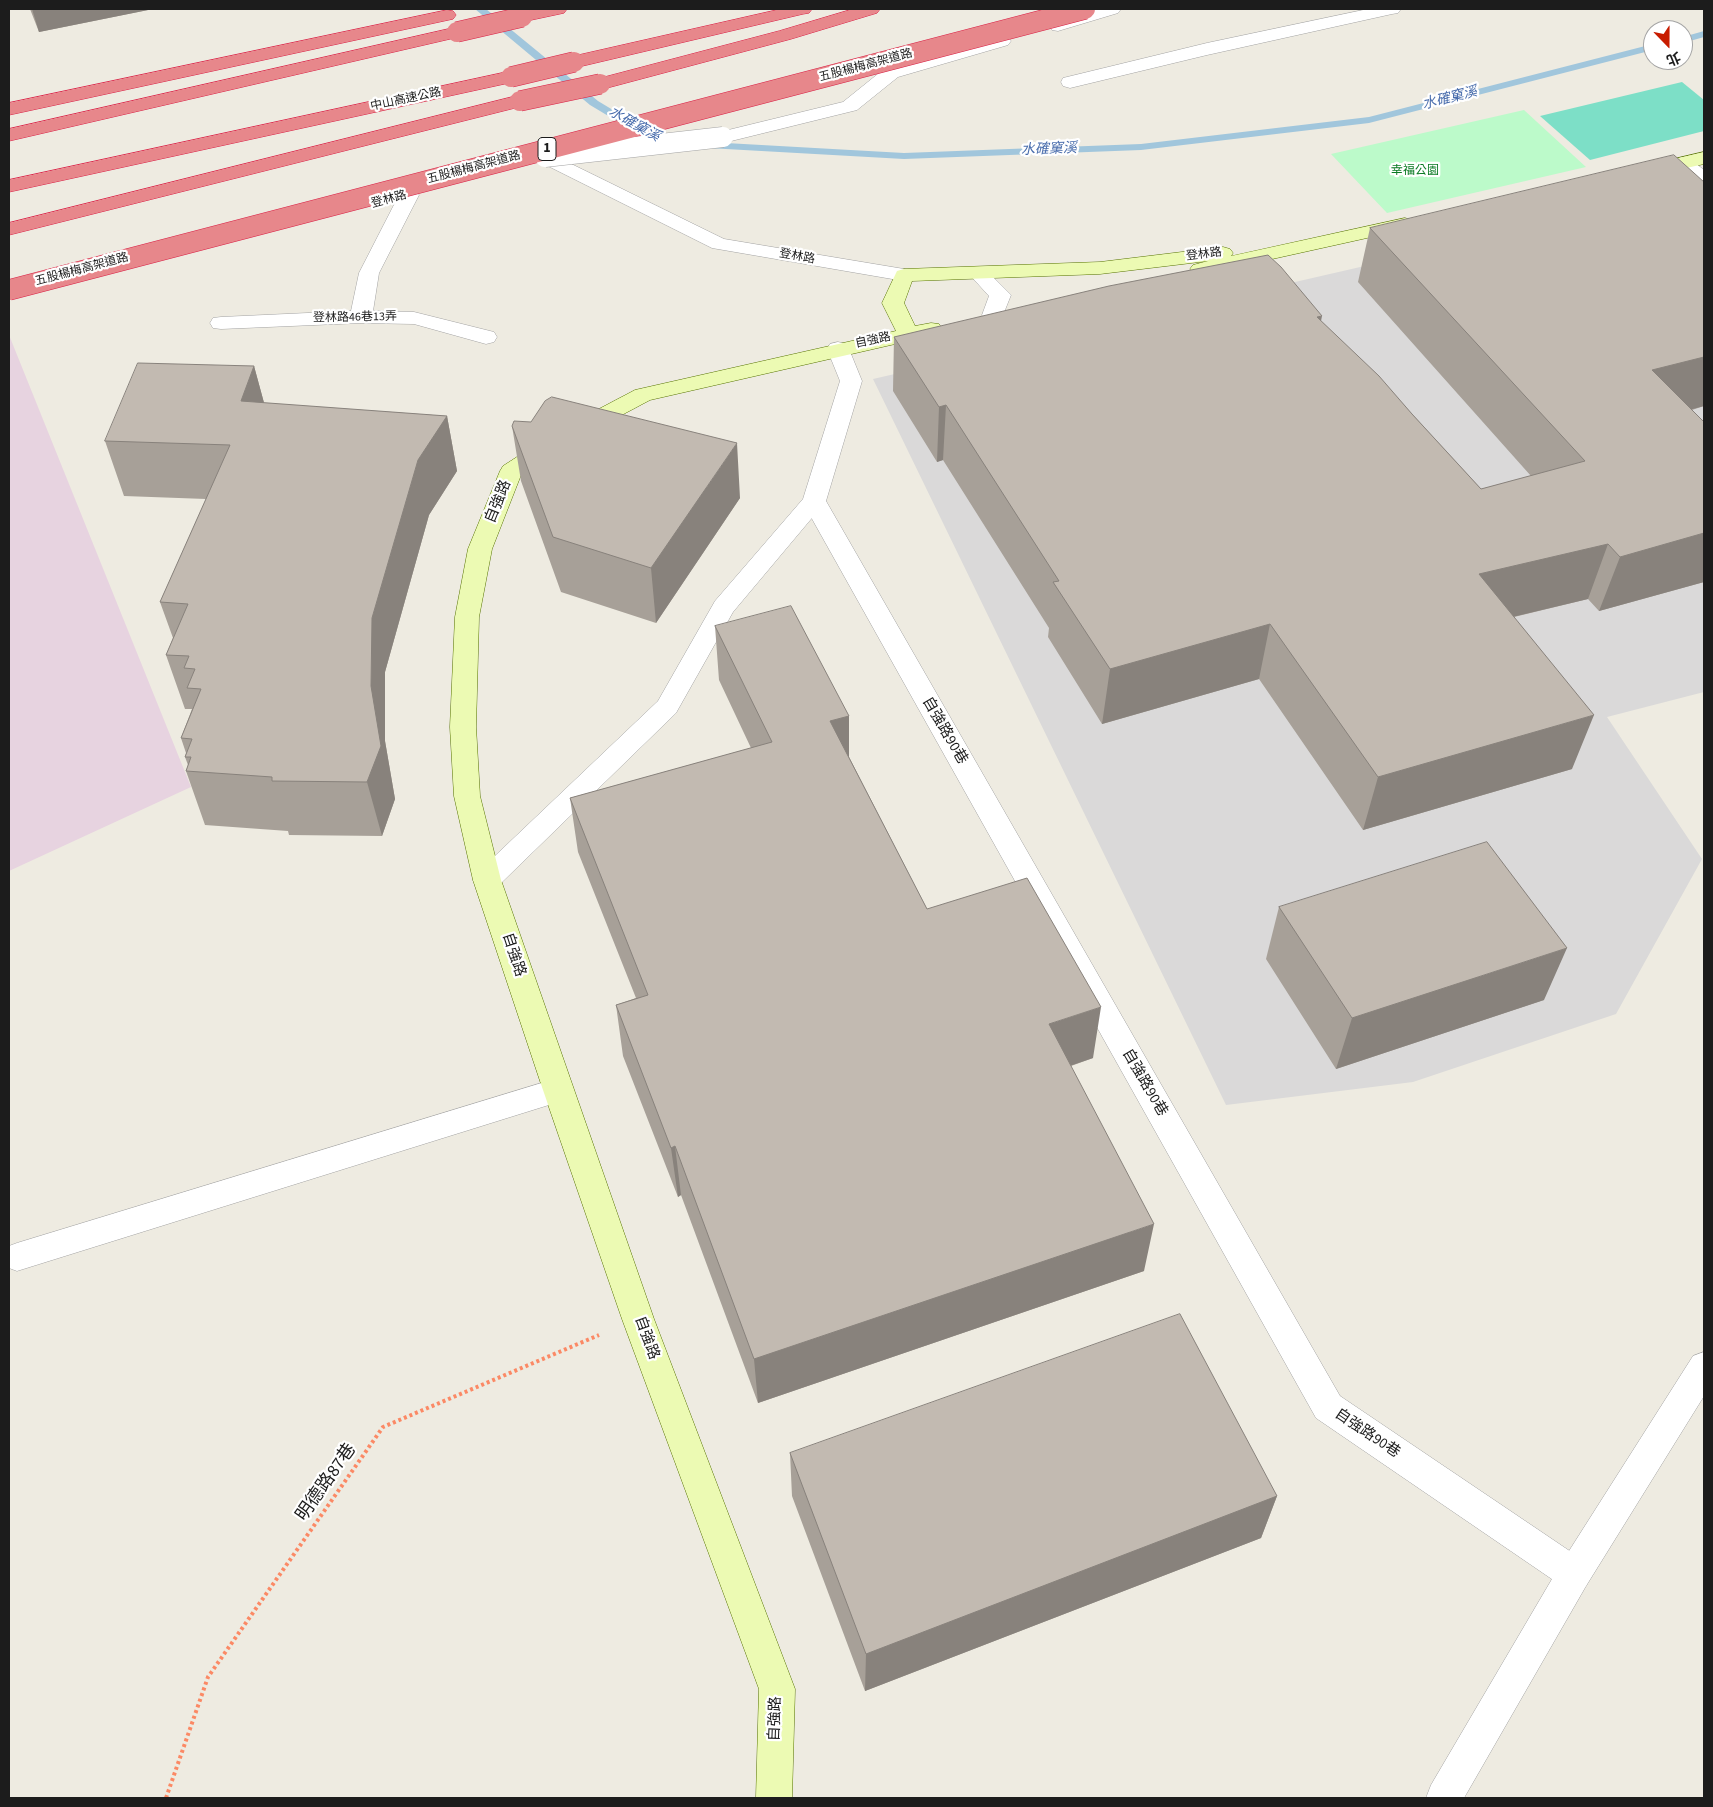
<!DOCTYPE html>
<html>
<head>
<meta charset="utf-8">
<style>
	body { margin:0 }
	#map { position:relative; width:1713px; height:1807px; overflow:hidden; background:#eeebe1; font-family:"Source Sans 3","Noto Sans TC",sans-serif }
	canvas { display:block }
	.frame { position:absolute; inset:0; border:10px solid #1c1c1c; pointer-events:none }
	.north { position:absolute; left:1643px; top:20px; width:50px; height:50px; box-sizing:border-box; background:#fff; border:1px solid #a4a4a4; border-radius:50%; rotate:158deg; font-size:14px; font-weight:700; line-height:20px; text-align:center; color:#1c1c1c }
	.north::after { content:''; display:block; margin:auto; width:18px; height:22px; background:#c81c00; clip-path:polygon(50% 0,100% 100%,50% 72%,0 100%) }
</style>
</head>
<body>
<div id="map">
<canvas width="1713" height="1807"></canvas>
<div class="frame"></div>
<div class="north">北</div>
</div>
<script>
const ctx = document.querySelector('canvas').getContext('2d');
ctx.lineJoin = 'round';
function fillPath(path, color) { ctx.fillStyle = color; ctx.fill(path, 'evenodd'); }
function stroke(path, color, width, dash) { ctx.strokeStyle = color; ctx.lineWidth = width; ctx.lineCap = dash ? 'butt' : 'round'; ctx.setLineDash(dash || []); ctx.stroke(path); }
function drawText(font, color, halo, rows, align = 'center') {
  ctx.font = font + ' "Source Sans 3","Noto Sans TC",sans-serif'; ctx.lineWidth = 4.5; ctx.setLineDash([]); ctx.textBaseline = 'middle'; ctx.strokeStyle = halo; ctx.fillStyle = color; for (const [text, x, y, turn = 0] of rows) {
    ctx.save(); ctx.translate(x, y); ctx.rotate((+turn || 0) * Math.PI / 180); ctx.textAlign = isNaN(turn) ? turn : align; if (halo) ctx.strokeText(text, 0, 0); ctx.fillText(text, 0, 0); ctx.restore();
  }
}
fillPath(new Path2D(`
	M1704 188V692L1607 717 1702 859 1616 1014 1413 1082 1226 1105 873 379Z`), '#dad9d9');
fillPath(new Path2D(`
	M9 335 191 787 9 871Z`), '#e7d3e0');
fillPath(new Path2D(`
	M1524 110 1586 167 1387 213 1331 154Z`), '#bcfaca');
fillPath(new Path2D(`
	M1682 82 1704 100V131L1590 160 1540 116Z`), '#7ddfc7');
fillPath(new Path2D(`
	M475 9H486L598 101 661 139 672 140 673 142 668 145 655 144 590 105Z
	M1704 31V37L1683 43V37Z
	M1653 44V50L1369 123 1141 150 904 159 708 148 703 145 708 142 904 153 1141 144 1369 117Z`), '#a1c6dc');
const lane = new Path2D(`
	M1094 9H1121L1118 13 1058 31 1052 30 1049 26 1052 22Z
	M1368 9H1401L1398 13 1392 14 1207 55 1070 88 1063 86 1061 82 1063 78 1207 43Z
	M1002 35 1008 37 1011 41 1008 45 898 77 857 110 723 143 716 141 713 137 716 133 843 102 884 69Z
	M545 151 724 239 904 269 911 271 914 275 911 279 904 281 712 248 538 161 535 157 538 153Z
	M1683 157 1690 159 1704 170V186C1693 183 1680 173 1673 163L1676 159Z
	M409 189 416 191 419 195 379 273 373 311 414 312 494 332 497 337 494 342 486 344 414 324 361 323 221 329 213 328 210 323 213 318 221 317 351 311 359 273 399 195 402 191Z
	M978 267 985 269 1011 295 1001 320 993 321 985 320 982 315 989 296 968 273 971 269Z
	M814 493 822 496 826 501 1340 1396 1586 1562 1591 1574 1586 1586 1574 1591 1562 1586 1316 1418 802 501 806 496Z
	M558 1078 568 1081 573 1090 568 1099 17 1271 9 1268V1246L17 1243Z`);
const street = new Path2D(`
	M838 342 846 344 849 349 862 381 826 501 822 506 733 612 676 713 497 887 487 890 477 887 473 880 477 873 658 701 715 601 803 499 840 381 827 349 830 344Z
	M1704 1352V1396L1586 1586 1464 1798H1426L1431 1785 1562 1562 1693 1356Z`);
const secondary = new Path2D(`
	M1704 152V164L1647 177 1640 175 1637 171 1640 167Z
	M1405 218 1412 220 1415 224 1412 228 1200 275 1193 273 1190 269 1193 265 1208 261 1100 274 912 281 904 303 915 326 931 323 939 324 942 329 939 334 650 400 573 441 521 475 492 549 479 617 476 727 480 796 501 880 654 1319 795 1689 792 1798H756L759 1689 622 1319 543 1090 473 880 454 796 450 727 455 617 468 549 500 471 503 466 557 431 635 390 896 331 882 303 897 271 904 269 1100 262 1223 247 1230 249 1233 253 1231 256Z`);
const highway = new Path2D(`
	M535 9H567L564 13 522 22 516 21 513 17 516 13Z
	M781 9H812L809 13 803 14 574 68 567 66 565 62 567 58 574 56Z
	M853 9H880L877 13 791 39 607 88 600 90 593 88 591 84 593 80 779 31Z
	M447 10 453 11 456 15 453 19 9 115V103Z
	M457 27 463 28 466 32 463 36 9 141V129Z
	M511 71 518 73 520 77 518 81 9 192V180Z
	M520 95 527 97 529 101 527 105 9 235V223Z`);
stroke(lane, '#a3a3a3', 1);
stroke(street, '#a3a3a3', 1);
stroke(secondary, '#577303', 1);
stroke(highway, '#d92146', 1);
stroke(new Path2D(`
	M166 1798 208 1677 383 1427 599 1335`), '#fb8965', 4, [3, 3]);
fillPath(lane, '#fff');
fillPath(street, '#fff');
fillPath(secondary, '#ecfab3');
fillPath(highway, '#e7878b');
const laneBridge = new Path2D(`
	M545 157 723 137`);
const highwayBridge = new Path2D(`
	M457 32 522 17
	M511 77 574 62
	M520 101 600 84
	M9 290 1085 9`);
stroke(laneBridge, '#a3a3a3', 21, []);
stroke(highwayBridge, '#d92146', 21, []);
stroke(laneBridge, '#fff', 20);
stroke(highwayBridge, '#e7878b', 20);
fillPath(new Path2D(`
	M30 9H153L39 32Z
	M1704 182V406L1692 410 1704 422V582L1599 611 1588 599 1514 617 1572 769 1363 830 1259 679 1102 724 1048 637 1049 628 943 460 937 462 893 391 894 337 1321 321 1412 414 1481 489 1531 476 1358 282 1370 228Z
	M254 366 264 403 447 416 457 471 429 515 385 672V741L395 799 382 836 289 835 288 831 205 825 186 771 188 765 185 757 186 753 181 738 192 709H185L166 655 173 638 160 602 206 499 124 496 105 441Z
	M512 426 740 498 656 623 561 592 521 481Z
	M715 626 849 716V757L927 909 1093 1058 1071 1066 1144 1271 758 1403 681 1195 678 1197 623 1056 616 1005 636 998 578 852 570 798 751 748 719 680Z
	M1279 907 1544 1000 1336 1069 1266 959Z
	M790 1453 1277 1496 1261 1538 865 1691 792 1496Z`), '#a7a098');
fillPath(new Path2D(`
	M32 9H153L39 32Z
	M1322 316 1311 371 1317 317Z
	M1704 357V406L1633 425 1652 370Z
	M254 366 269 421 241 401Z
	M946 405 943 460 937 462 939 407Z
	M447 416 457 471 429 515 385 672V741L395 799 382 836 367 782 371 686 372 618 418 460Z
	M737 443 740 498 656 623 651 568Z
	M1704 533V582L1599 611 1620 557Z
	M1608 544 1588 599 1462 629 1479 574Z
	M1270 624 1259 679 1102 724 1110 669Z
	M1594 715 1572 769 1363 830 1378 777Z
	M849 716V770L830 721Z
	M1567 948 1544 1000 1336 1069 1352 1018Z
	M1101 1007 1093 1058 1043 1075 1049 1024Z
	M675 1146 681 1195 678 1197 671 1148Z
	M1154 1224 1144 1271 758 1403 754 1359Z
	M1277 1496 1261 1538 865 1691 866 1654Z`), '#88827c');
const building = new Path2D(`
	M1674 155 1704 182V357L1652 370 1704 422V533L1620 557 1608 544 1479 574 1594 715 1378 777 1270 624 1110 669 1053 582 1059 581 946 405 939 407 894 337 1109 286 1268 255 1281 267 1322 316 1317 317 1379 376 1412 414 1481 489 1585 461 1370 228Z
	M138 363 254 366 241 401 447 416 418 460 372 618 371 686 381 746 367 782 272 781V777L186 771 191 757H185L192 739 181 738 201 689 187 688 195 669 184 668 189 656 166 655 188 604 160 602 230 445 105 441Z
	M552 397 737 443 651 568 553 537 512 426 514 421 531 422 545 401Z
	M791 606 849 716 830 721 927 909 1027 878 1101 1007 1049 1024 1154 1224 754 1359 675 1146 671 1148 616 1005 648 995 570 798 772 742 715 626Z
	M1487 842 1567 948 1352 1018 1279 907Z
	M1180 1314 1277 1496 866 1654 790 1453Z`);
fillPath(building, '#c2bab1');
stroke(building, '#88827c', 1);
drawText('12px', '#1c1c1c', '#fff', [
	["五股楊梅高架道路",866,66,-15],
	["中山高速公路",406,100,-12],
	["五股楊梅高架道路",474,168,-15],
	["登林路",389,200,-15],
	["登林路",1204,255,-7],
	["登林路",797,257,10],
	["五股楊梅高架道路",82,270,-15],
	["登林路46巷13弄",355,318,-1],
	["自強路",873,341,-12]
]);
drawText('12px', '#0a7a23', '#fff', [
	["幸福公園",1415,171]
]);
drawText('italic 14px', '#486cac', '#fff', [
	["水確窠溪",1450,99,-14],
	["水確窠溪",634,125,29],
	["水確窠溪",1049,150,-2]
]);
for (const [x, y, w] of [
	[547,149,18]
]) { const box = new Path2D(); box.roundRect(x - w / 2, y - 11.5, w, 23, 4); ctx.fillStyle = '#fff'; ctx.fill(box); stroke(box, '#1c1c1c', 1); }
drawText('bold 14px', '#1c1c1c', null, [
	["1",547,149]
]);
drawText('15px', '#1c1c1c', '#fff', [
	["自強路",499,502,-68],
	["自強路90巷",944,731,60],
	["自強路",513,955,72],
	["自強路90巷",1144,1083,60],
	["自強路",646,1338,70],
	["自強路90巷",1367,1434,34],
	["自強路",776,1719,-88]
]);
drawText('18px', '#1c1c1c', '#fff', [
	["明德路87巷",327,1483,-55]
]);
</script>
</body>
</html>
